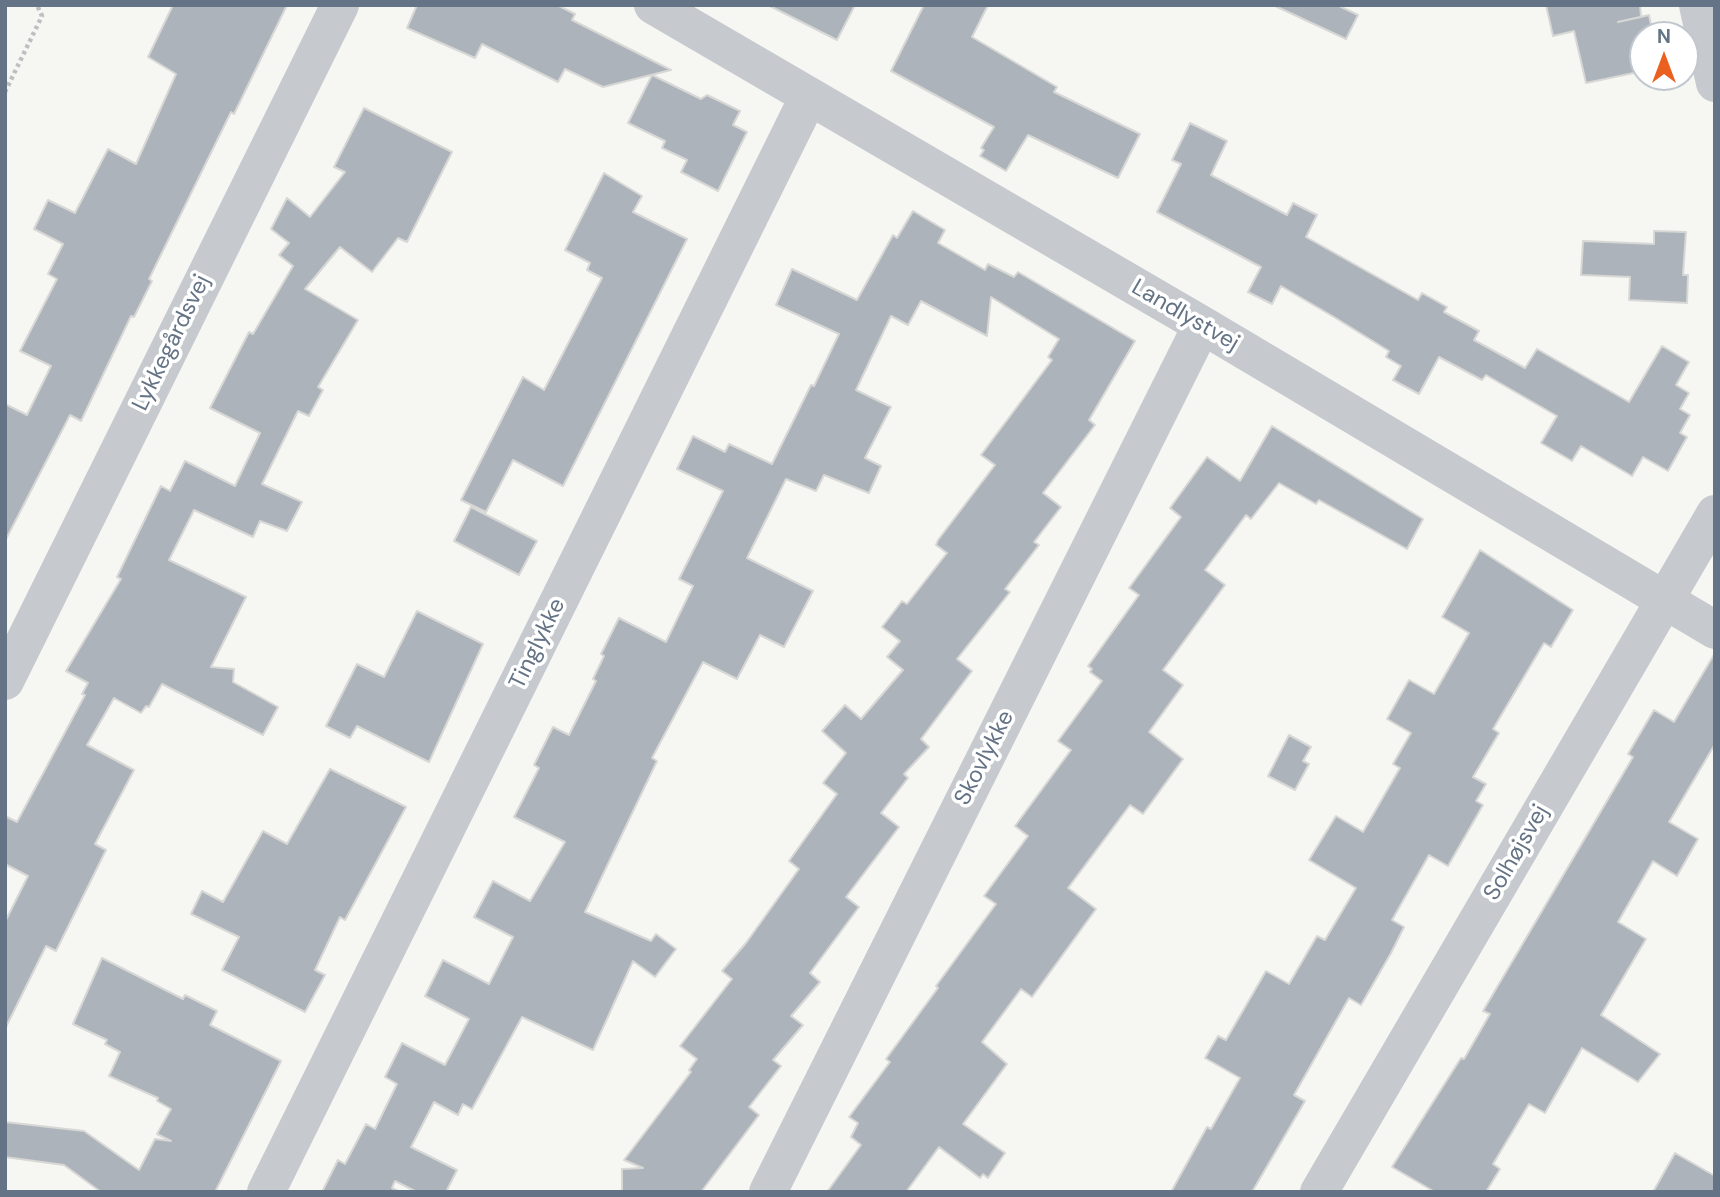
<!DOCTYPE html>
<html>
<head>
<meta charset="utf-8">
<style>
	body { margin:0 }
	#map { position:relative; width:1720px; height:1197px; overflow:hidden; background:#f6f6f3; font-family:"DM Sans",sans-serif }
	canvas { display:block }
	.frame { position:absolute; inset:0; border:7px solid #647385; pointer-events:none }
	.north { position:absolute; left:1629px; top:21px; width:70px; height:70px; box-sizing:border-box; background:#fff; border:2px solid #c1c7ce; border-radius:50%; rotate:0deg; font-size:19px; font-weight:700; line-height:28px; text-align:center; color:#647385 }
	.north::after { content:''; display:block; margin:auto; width:24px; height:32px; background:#ea611f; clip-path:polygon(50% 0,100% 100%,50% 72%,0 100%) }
</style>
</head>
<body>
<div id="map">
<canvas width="1720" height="1197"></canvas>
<div class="frame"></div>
<div class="north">N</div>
</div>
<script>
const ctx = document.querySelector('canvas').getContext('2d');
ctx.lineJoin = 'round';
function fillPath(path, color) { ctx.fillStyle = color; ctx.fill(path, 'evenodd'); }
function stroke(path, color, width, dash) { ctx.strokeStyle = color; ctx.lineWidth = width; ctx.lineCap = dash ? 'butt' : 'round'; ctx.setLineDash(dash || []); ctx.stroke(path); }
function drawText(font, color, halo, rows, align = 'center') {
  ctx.font = font + ' "DM Sans",sans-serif'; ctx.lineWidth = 7; ctx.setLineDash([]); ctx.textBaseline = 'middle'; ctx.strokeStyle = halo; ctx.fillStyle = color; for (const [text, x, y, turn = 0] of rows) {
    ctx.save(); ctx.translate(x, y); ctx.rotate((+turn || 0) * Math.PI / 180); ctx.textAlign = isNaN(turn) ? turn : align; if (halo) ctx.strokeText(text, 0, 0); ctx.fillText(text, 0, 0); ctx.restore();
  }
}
const building = new Path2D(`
	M173 5H287L234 114 231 112 149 279 152 281 134 317 131 316 81 421 70 415 5 541V404L27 415 51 366 20 351 57 279 48 274 63 244 34 229 48 200 75 213 108 149 136 164 176 74 148 57Z
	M417 5H557L575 14 572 20 671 70 603 87 565 69 558 82 482 44 475 58 407 28Z
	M768 5H855L837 40Z
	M924 5H988L972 37 1057 87 1054 92 1140 134 1118 178 1028 135 1006 171 980 156 984 150 981 148 994 127 891 71Z
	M1273 5H1337L1358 15 1346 39Z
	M1546 5H1640L1641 17 1618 22 1649 15 1653 35H1643V71L1586 83 1574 31 1553 36Z
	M652 75 701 99 707 95 740 111 733 125 747 132 718 191 681 172 687 160 662 148 665 141 628 123Z
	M364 108 452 152 407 242 398 238 372 272 340 247 305 289 358 320 318 387 323 390 309 416 298 411 262 484 302 502 287 531 260 521 253 537 194 510 169 560 246 597 211 667 234 669 233 682 278 707 263 735 162 684 149 707 146 706 141 713 114 698 87 745 134 770 95 844 106 850 56 951 46 946 5 1029V922L28 876 5 864V816L17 822 85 695 82 694 88 683 66 671 121 579 117 577 161 486 170 491 185 461 235 486 260 433 210 408 249 332 253 334 293 266 279 255 289 243 271 229 287 198 310 217 345 172 334 167Z
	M1190 123 1227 141 1211 175 1287 215 1293 203 1317 215 1306 237 1418 300 1422 293 1447 307 1444 312 1479 331 1474 340 1525 368 1537 349 1629 402 1662 346 1689 362 1676 385 1689 393 1680 409 1690 415 1680 433 1687 437 1668 471 1643 457 1632 476 1581 446 1572 461 1541 443 1557 416 1486 375 1482 380 1439 357 1419 394 1393 380 1401 366 1386 357 1389 351 1334 317 1281 286 1272 304 1248 292 1261 267 1157 212 1181 164 1172 160Z
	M604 173 642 196 633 212 687 239 563 486 513 460 486 512 461 500 523 377 544 390 602 278 587 270 590 263 565 250Z
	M913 211 945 230 938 243 985 270 988 264 1014 277 1018 272 1135 341 1089 420 1095 425 1043 493 1061 507 1034 542 1039 545 1005 589 1010 592 957 659 972 671 921 739 929 747 904 774 908 778 881 813 899 827 846 897 859 907 810 973 820 982 791 1016 803 1025 773 1060 781 1066 749 1107 759 1115 701 1192H622V1169L643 1168 624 1160 691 1072 689 1070 697 1059 680 1046 732 979 722 971 746 943 799 869 789 861 837 794 823 783 846 753 822 731 845 705 861 719 903 670 887 657 900 641 882 627 902 601 907 604 947 553 936 545 938 540 995 465 981 455 1052 360 1048 357 1059 339 991 297 987 336 921 301 908 325 891 316 856 390 891 407 865 458 881 466 869 493 824 475 816 491 786 479 747 558 813 591 784 647 760 635 737 679 703 662 652 758 657 761 585 912 651 941 656 934 676 949 655 977 633 961 593 1050 522 1017 472 1109 463 1104 458 1115 434 1102 411 1147 457 1170 446 1192H417L395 1181 392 1188 400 1192H322L338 1160 345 1164 366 1124 375 1129 397 1084 385 1077 402 1043 445 1065 469 1019 425 996 443 960 489 984 513 937 474 917 493 881 530 901 565 842 514 817 539 768 534 765 553 727 569 735 596 681 593 679 604 656 601 654 619 618 666 642 693 586 679 579 723 491 677 469 693 436 725 452 729 444 772 464 811 385 814 386 839 334 776 305 792 269 857 300 893 235 897 238Z
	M1654 231 1686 232 1683 275H1688L1687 303 1629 300 1630 277 1581 275 1583 241 1654 244Z
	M1272 426 1423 519 1407 549 1319 500 1316 504 1279 483 1251 519 1246 515 1205 570 1225 585 1163 670 1183 685 1149 732 1183 759 1143 814 1130 805 1068 888 1096 909 1032 997 1021 989 982 1042 1007 1064 963 1124 1005 1153 988 1178 983 1174 980 1178 939 1147 906 1192H827L861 1145 851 1137 858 1123 849 1117 890 1062 886 1059 938 988 936 986 996 904 984 896 1028 836 1015 826 1071 750 1058 741 1102 681 1090 672 1092 669 1088 666 1139 595 1129 588 1181 517 1170 508 1207 457 1240 481Z
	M471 507 537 541 519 575 454 541Z
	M1480 550 1573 610 1551 647 1544 643 1493 729 1499 733 1473 777 1486 784 1476 801 1483 805 1448 866 1429 855 1392 920 1404 927 1391 953 1361 1005 1349 998 1294 1095 1305 1101 1252 1192H1171L1207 1127 1211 1129 1240 1078 1205 1058 1218 1036 1226 1040 1266 971 1289 984 1317 936 1325 940 1356 888 1309 860 1336 816 1363 832 1400 768 1393 764 1411 733 1387 719 1409 680 1434 694 1469 633 1442 617Z
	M417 611 483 644 429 762 357 726 350 738 326 726 357 664 384 677Z
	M1715 653V744L1669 822 1698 839 1677 876 1653 861 1618 922 1646 939 1601 1015 1660 1054 1638 1082 1582 1048 1545 1113 1529 1104 1493 1164 1500 1169 1486 1192H1435L1392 1167 1461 1058 1464 1059 1490 1014 1483 1011 1633 757 1628 754 1654 710 1674 722Z
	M1289 735 1311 747 1303 761 1309 764 1295 790 1268 776Z
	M330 769 406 807 345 920 340 917 315 970 325 975 305 1012 222 970 239 937 191 914 202 891 223 902 263 831 287 844Z
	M102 958 183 999 185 995 217 1011 210 1025 281 1061 215 1192H101L64 1165 5 1157V1122L84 1131 139 1170 155 1139 171 1141 157 1134 171 1109 157 1101 158 1098 109 1076 120 1052 105 1044 107 1040 73 1024Z
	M1675 1153 1715 1176V1192H1653Z`);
fillPath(building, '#adb3ba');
stroke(building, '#d7d8d5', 2);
stroke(new Path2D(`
	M5 92 42 16 37 5`), '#bdc0c2', 4.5, [3.5, 3.5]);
stroke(new Path2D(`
	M653 5 1202 325 1715 630
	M1698 5 1715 83
	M5 681 340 5
	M266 1192 809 96
	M768 1192 1202 325
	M1319 1192 1715 514`), '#c6c9cd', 38);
drawText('23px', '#647385', '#fff', [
	["Landlystvej",1185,316,30],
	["Lykkegårdsvej",172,343,-64],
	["Tinglykke",538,644,-64],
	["Skovlykke",985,758,-63],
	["Solhøjsvej",1517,853,-60]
]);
</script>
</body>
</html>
